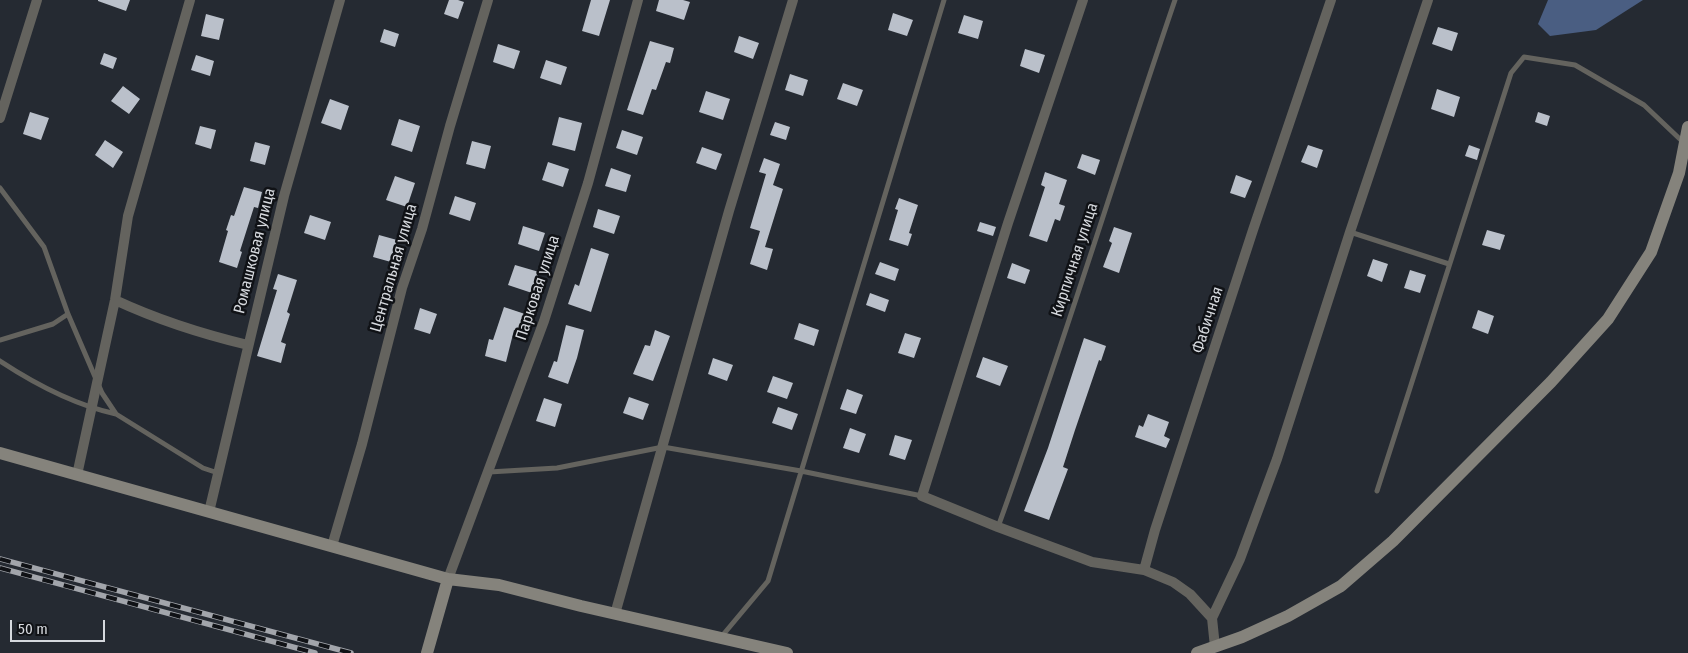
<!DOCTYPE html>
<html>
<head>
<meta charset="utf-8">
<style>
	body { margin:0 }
	#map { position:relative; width:1688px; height:653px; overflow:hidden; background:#252a32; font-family:"Fira Sans Condensed",sans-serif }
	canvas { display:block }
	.scale { position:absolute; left:10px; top:620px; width:95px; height:22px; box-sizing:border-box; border:2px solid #d6d9de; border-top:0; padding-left:6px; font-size:15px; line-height:18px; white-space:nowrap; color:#d6d9de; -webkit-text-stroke:4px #101216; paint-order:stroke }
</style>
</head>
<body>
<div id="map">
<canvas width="1688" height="653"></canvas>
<div class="scale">50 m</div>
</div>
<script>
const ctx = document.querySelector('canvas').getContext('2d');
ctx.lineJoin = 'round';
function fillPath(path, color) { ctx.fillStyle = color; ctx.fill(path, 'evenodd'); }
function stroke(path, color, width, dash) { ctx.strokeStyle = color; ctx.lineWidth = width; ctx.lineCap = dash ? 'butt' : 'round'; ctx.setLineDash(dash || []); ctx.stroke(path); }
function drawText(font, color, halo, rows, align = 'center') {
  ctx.font = font + ' "Fira Sans Condensed",sans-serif'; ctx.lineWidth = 5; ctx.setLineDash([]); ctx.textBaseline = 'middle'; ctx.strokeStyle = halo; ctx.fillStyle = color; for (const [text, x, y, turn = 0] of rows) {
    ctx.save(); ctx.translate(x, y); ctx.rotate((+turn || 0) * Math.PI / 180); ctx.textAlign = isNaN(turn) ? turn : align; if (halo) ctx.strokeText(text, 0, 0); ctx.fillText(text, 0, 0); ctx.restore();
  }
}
fillPath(new Path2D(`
	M1548 0H1643L1596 30 1550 36 1538 24Z`), '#4a5e82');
fillPath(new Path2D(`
	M98 0H130L126 11 98 1Z
	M449 0H458L464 2 458 19 444 14Z
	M591 0H610L599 36 582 31Z
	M659 0H683L690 2 684 20 656 11Z
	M893 13 913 20 907 36 888 30Z
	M206 14 224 19 219 40 201 36Z
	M964 15 983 21 978 39 958 33Z
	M1438 27 1458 33 1452 51 1432 44Z
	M384 29 399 34 395 47 380 42Z
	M739 36 759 43 753 59 734 52Z
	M650 41 674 48 670 63 666 62 656 90 652 89 643 115 627 110Z
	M498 44 520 51 514 69 493 62Z
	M1025 49 1045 55 1039 73 1020 66Z
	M104 53 117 58 113 69 100 64Z
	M196 55 214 61 210 76 191 70Z
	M546 60 567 67 561 85 540 78Z
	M790 74 808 80 803 96 785 90Z
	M843 83 863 90 857 106 837 99Z
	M123 86 140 99 129 114 111 101Z
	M1437 89 1460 97 1454 117 1431 109Z
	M706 91 730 99 723 120 699 112Z
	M330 99 349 106 341 130 321 123Z
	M30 112 49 118 41 140 23 134Z
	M1538 112 1550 116 1547 126 1535 122Z
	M559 117 582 123 575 151 552 145Z
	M399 119 420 126 412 152 391 145Z
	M775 122 790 127 786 140 770 135Z
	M200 126 216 130 211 149 195 144Z
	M622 130 643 137 637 155 616 148Z
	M105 140 123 152 113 168 95 155Z
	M472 141 491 146 485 169 466 164Z
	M255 142 270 146 265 165 250 161Z
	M1308 145 1323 150 1317 168 1301 162Z
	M1469 145 1480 149 1477 160 1465 156Z
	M702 147 722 154 716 170 696 163Z
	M1082 154 1100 160 1095 175 1077 168Z
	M764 158 780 164 773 185 783 189 765 247 773 249 767 270 750 264 760 231 750 228 766 174 759 172Z
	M548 162 569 169 563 187 542 180Z
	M611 168 631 175 626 192 605 186Z
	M1045 172 1067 180 1059 204 1065 206 1060 221 1055 219 1047 242 1029 236 1045 187 1041 185Z
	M1236 175 1252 181 1245 198 1230 193Z
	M395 176 415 183 407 207 386 200Z
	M244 187 262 192 258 208 254 207 240 251 242 252 237 268 219 262 228 231 226 230 231 215 234 216Z
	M455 196 476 203 470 221 449 214Z
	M899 198 918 205 909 233 912 234 908 246 889 240 898 210 895 209Z
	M598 209 620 216 614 234 593 227Z
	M310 215 331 222 325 240 304 233Z
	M980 222 996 227 993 236 977 231Z
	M523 226 545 233 539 251 518 244Z
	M1114 227 1132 233 1119 273 1103 267 1112 243 1109 241Z
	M1487 230 1505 235 1500 250 1482 245Z
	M379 235 397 240 391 262 373 257Z
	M591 248 609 254 591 312 568 304 575 284 579 286Z
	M1373 259 1388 264 1382 282 1367 276Z
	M880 262 899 269 895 281 875 274Z
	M1012 263 1030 270 1025 284 1007 278Z
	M515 265 539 272 532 293 508 285Z
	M1410 270 1426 275 1420 293 1404 288Z
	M278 274 297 280 287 312 290 314 281 342 286 344 281 363 257 356 277 290 273 289Z
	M870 293 889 300 885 312 866 305Z
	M504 307 525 314 519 331 514 330 506 362 485 356 489 339 493 340Z
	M420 308 437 314 430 334 414 329Z
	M1478 310 1494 316 1488 334 1472 328Z
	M799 323 819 330 814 346 794 339Z
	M566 325 584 330 577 358 568 384 548 377 554 361 557 362Z
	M655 330 670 336 653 381 633 374 645 345 650 346Z
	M905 333 921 338 914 358 898 353Z
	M1084 338 1106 346 1101 361 1099 360 1075 430 1063 467 1068 469 1049 520 1024 511 1048 448Z
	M983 357 1008 366 1000 386 976 377Z
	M713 358 733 365 727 381 708 374Z
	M773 376 793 383 787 399 767 392Z
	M847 389 863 395 856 414 840 409Z
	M629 397 649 404 643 420 623 413Z
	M544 398 562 404 555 427 536 421Z
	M778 407 798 414 792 430 772 423Z
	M1148 414 1169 422 1164 436 1170 439 1166 448 1135 437 1139 425 1143 427Z
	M850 428 866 434 859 453 843 448Z
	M895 435 912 440 905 460 889 455Z`), '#bac0ca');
stroke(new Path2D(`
	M0 188 44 247 68 314 102 393 116 414 203 468 218 473
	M1350 232 1449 264
	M0 340 53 324 68 314
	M0 361C35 384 75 405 116 414
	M489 472 557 468 663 447 801 471 922 496
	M1377 491 1511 73 1524 57 1575 65 1644 105 1683 142
	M998 527C1061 353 1115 175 1175 0
	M722 636 768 581 944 0`), '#64635e', 5);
stroke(new Path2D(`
	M1083 0 1008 223 922 496 998 527 1092 562 1144 570
	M0 118 37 0
	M115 300C158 320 202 334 248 345
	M77 475 115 300 128 216 190 0
	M209 512 284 196 340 0
	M332 546 362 444 402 288 422 229 450 126 488 0
	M448 579 544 321 588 183 638 0
	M615 614 729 211 793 0
	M1212 618 1190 594 1173 582 1144 570 1155 530 1253 230 1331 0
	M1215 647 1212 618 1240 559 1277 459 1350 232 1428 0`), '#64635e', 10);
stroke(new Path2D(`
	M0 453 448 579
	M427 653 448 579 499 585 581 606 787 653
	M1197 653 1242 637 1288 616 1341 586 1393 541 1551 382 1608 319 1651 252 1679 173 1688 127`), '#85837c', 12);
const rail = new Path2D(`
	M0 559 351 653
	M0 568 315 653`);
stroke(rail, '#a2a5ab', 5.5);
stroke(rail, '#101216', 4, [11]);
drawText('16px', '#d6d9de', '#101216', [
	["Ромашковая улица",255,251,-76],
	["Кирпичная улица",1075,260,-72],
	["Центральная улица",394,268,-74],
	["Парковая улица",538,288,-72],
	["Фабичная",1208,320,-72]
]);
</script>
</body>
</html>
